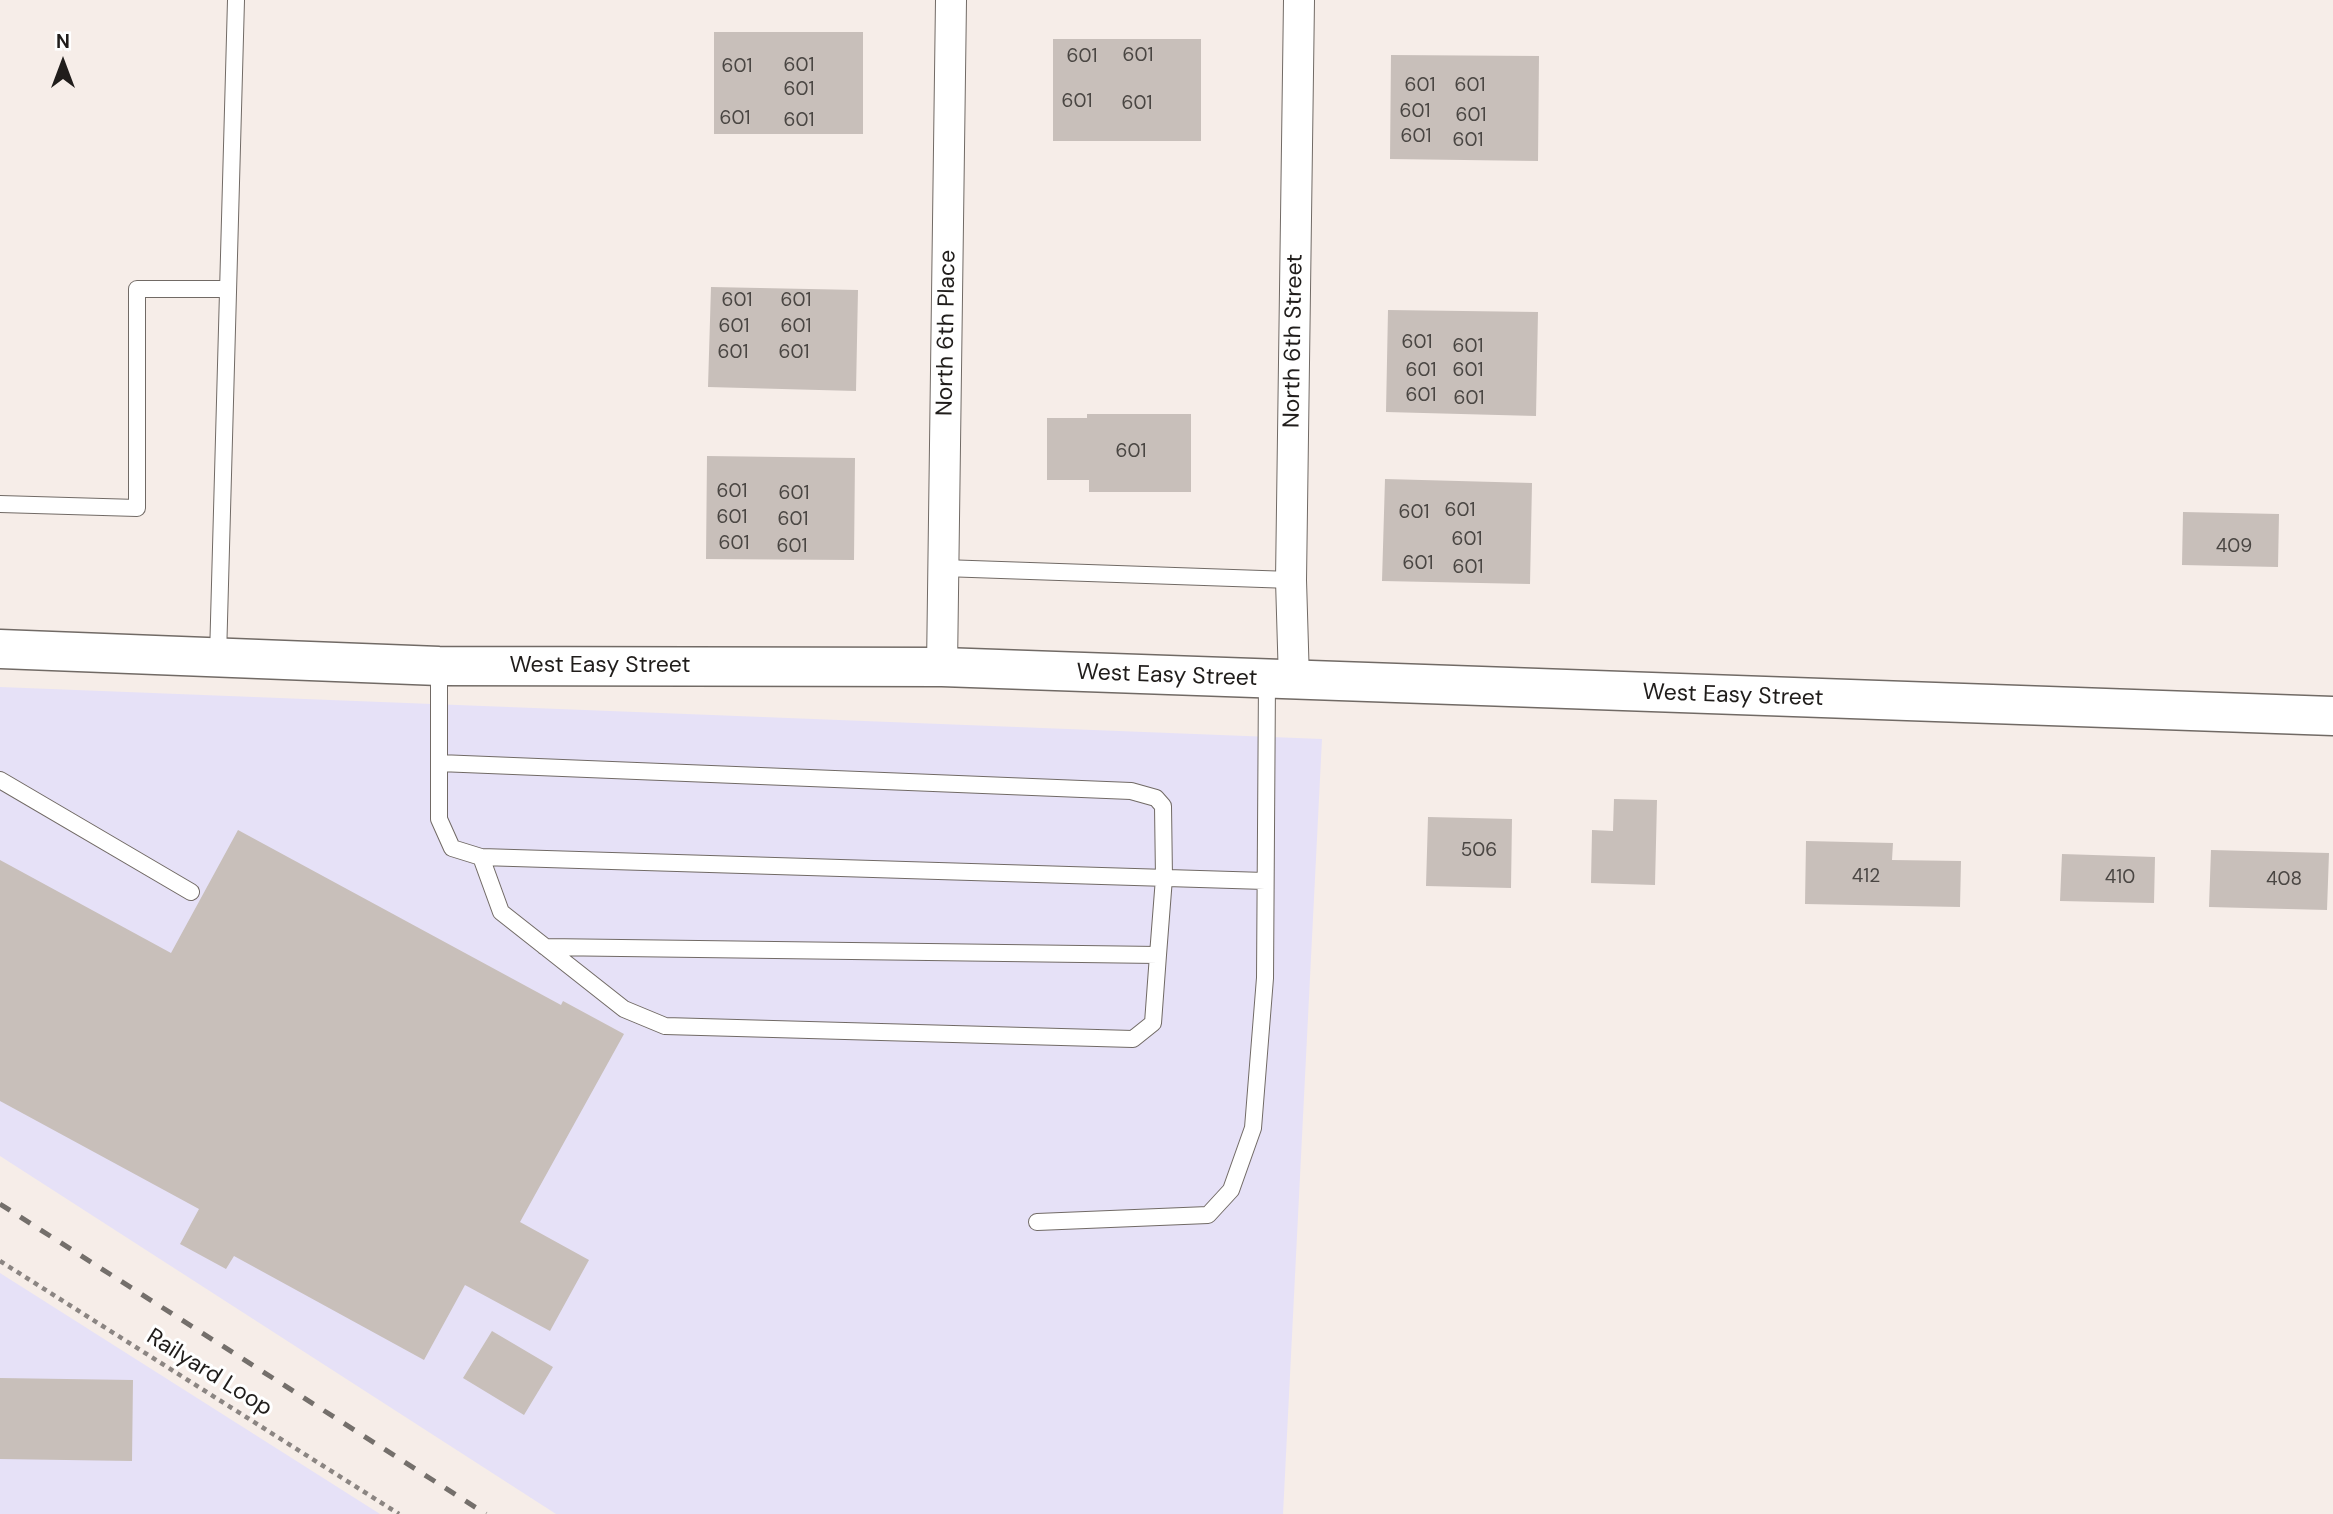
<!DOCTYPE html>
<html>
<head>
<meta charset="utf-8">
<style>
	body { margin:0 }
	#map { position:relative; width:2333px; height:1514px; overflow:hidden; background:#f6ede8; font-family:"DM Sans",sans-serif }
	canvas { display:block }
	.north { position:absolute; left:28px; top:28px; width:70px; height:70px; -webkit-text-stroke:5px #fff; paint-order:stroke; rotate:0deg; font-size:19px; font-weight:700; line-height:28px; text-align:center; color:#201d1b }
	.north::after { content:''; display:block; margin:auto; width:24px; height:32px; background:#201d1b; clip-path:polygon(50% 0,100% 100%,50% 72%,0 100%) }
</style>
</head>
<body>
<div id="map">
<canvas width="2333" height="1514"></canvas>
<div class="north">N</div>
</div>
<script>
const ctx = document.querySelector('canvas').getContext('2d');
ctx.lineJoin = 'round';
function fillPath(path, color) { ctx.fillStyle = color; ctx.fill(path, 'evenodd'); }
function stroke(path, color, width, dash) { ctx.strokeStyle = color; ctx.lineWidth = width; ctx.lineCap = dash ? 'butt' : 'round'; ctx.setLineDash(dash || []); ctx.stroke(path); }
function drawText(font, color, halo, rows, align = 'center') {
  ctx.font = font + ' "DM Sans",sans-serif'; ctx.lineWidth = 6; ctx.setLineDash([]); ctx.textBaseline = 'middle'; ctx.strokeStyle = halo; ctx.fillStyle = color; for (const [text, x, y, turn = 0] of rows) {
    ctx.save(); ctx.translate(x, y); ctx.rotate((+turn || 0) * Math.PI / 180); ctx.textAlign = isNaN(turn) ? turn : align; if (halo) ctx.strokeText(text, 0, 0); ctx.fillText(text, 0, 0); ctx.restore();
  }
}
fillPath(new Path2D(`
	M0 687 1322 739 1283 1514H556L0 1156Z
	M0 1273 380 1514H0Z`), '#e6e1f7');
fillPath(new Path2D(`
	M714 32H863V134H714Z
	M1053 39H1201V141H1053Z
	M1391 55 1539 56 1538 161 1390 159Z
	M711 287 858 290 856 391 708 387Z
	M1388 310 1538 312 1536 416 1386 412Z
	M1087 414H1191V492H1089V480H1047V418H1087Z
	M707 456 855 458 854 560 706 559Z
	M1385 479 1532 483 1530 584 1382 581Z
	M2183 512 2279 514 2278 567 2182 565Z
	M1614 799 1657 800 1655 885 1591 883 1592 830 1613 831Z
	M1428 817 1512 819 1511 888 1426 886Z
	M238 830 561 1005 563 1001 624 1034 520 1222 589 1260 550 1331 465 1285 424 1360 234 1256 226 1269 180 1244 199 1209 0 1101V860L171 953Z
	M1806 841 1893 843 1892 860 1961 861 1960 907 1805 904Z
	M2211 850 2329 853 2327 910 2209 907Z
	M2062 854 2155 857 2154 903 2060 901Z
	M492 1331 553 1367 524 1415 463 1378Z
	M0 1378 133 1380 132 1461 0 1459Z`), '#c8bfba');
const lane = new Path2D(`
	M0 504 137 508V289H228
	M943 568 1291 580
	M218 657 236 0
	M439 666V819L452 848 481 857 1265 881
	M439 763 1131 791 1156 798 1163 806 1164 878 1158 955
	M0 780 191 892
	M481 857 501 912 624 1009 665 1026 1133 1039 1153 1023 1158 955 545 947
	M1037 1222 1208 1215 1231 1190 1253 1128 1265 978 1267 680`);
const street = new Path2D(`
	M942 667 951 0
	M1294 681 1291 580 1299 0`);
const secondary = new Path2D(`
	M0 649 439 666 942 667 2333 716`);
stroke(lane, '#716a65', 18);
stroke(street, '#716a65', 32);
stroke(secondary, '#716a65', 41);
stroke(new Path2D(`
	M0 1261 399 1514`), '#8b8582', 4.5, [5, 5]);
stroke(lane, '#fff', 16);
stroke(street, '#fff', 30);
stroke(secondary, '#fff', 38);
stroke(new Path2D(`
	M0 1204 486 1514`), '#746f6b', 5, [12, 12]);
drawText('19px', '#4a4643', null, [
	["601",1138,56],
	["601",1082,57],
	["601",799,66],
	["601",737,67],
	["601",1420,86],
	["601",1470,86],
	["601",799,90],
	["601",1077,102],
	["601",1137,104],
	["601",1415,112],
	["601",1471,116],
	["601",735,119],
	["601",799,121],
	["601",1416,137],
	["601",1468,141],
	["601",737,301],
	["601",796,301],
	["601",734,327],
	["601",796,327],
	["601",1417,343],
	["601",1468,347],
	["601",733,353],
	["601",794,353],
	["601",1421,371],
	["601",1468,371],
	["601",1421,396],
	["601",1469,399],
	["601",1131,452],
	["601",732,492],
	["601",794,494],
	["601",1460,511],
	["601",1414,513],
	["601",732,518],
	["601",793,520],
	["601",1467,540],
	["601",734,544],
	["601",792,547],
	["409",2234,547],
	["601",1418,564],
	["601",1468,568],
	["506",1479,851],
	["412",1866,877],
	["410",2120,878],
	["408",2284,880]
]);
drawText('23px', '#201d1b', '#fff', [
	["North 6th Place",947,333,-89],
	["North 6th Street",1294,341,-89],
	["West Easy Street",600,666],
	["West Easy Street",1167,676,2],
	["West Easy Street",1733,696,2],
	["Railyard Loop",209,1373,32]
]);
</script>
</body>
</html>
